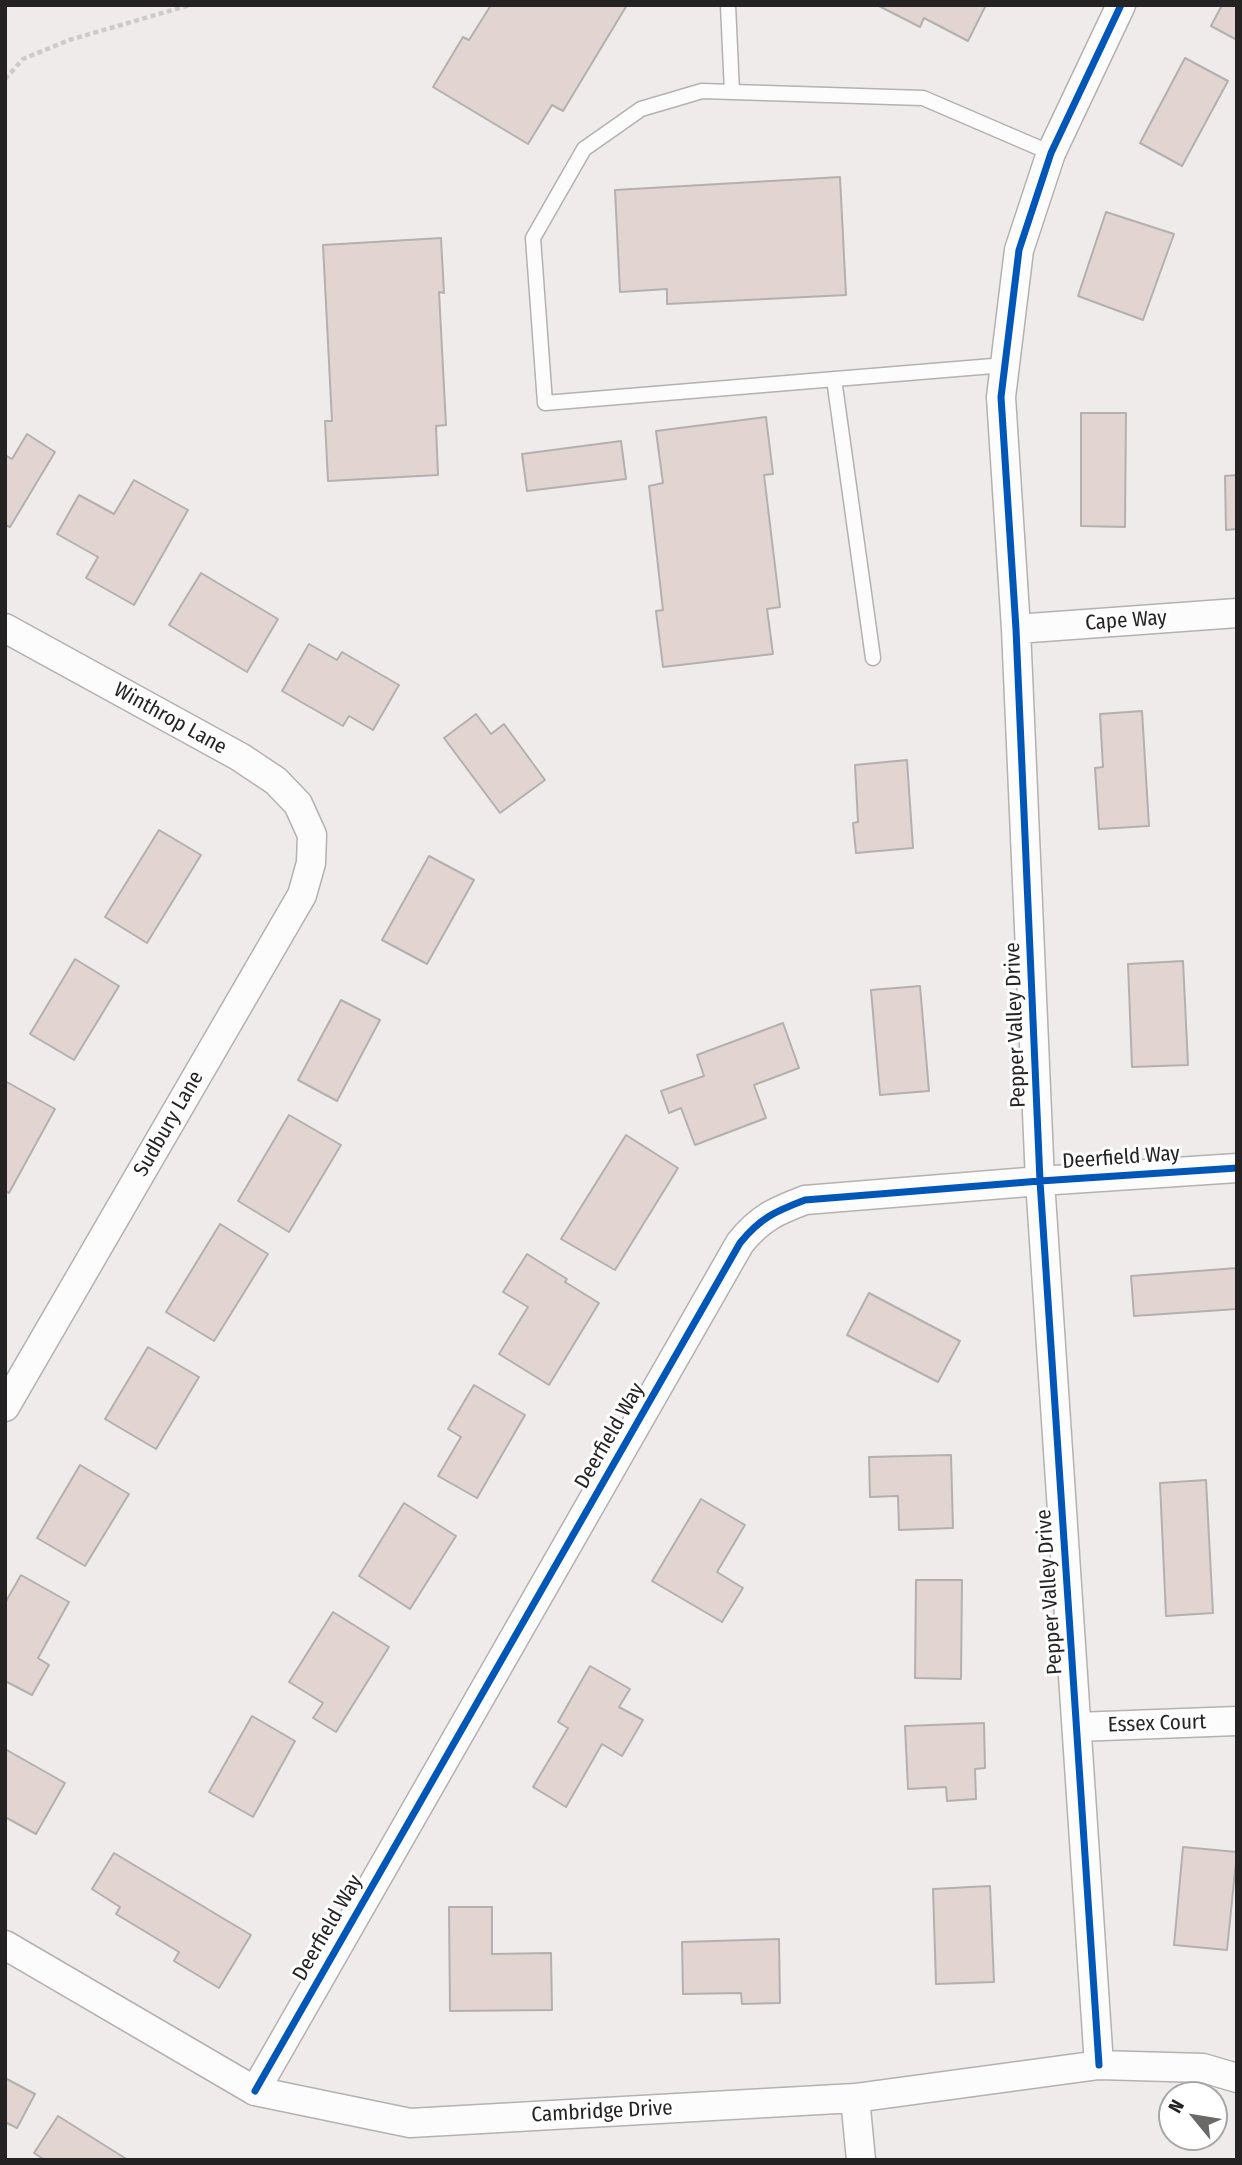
<!DOCTYPE html>
<html>
<head>
<meta charset="utf-8">
<style>
	body { margin:0 }
	#map { position:relative; width:1242px; height:2165px; overflow:hidden; background:#efebea; font-family:"Fira Sans Condensed",sans-serif }
	canvas { display:block }
	.frame { position:absolute; inset:0; border:7px solid #242222; pointer-events:none }
	.north { position:absolute; left:1158px; top:2081px; width:70px; height:70px; box-sizing:border-box; background:#fff; border:2px solid #a7a7a7; border-radius:50%; rotate:300deg; font-size:19px; font-weight:700; line-height:28px; text-align:center; color:#242222 }
	.north::after { content:''; display:block; margin:auto; width:24px; height:32px; background:#6b6868; clip-path:polygon(50% 0,100% 100%,50% 72%,0 100%) }
</style>
</head>
<body>
<div id="map">
<canvas width="1242" height="2165"></canvas>
<div class="frame"></div>
<div class="north">N</div>
</div>
<script>
const ctx = document.querySelector('canvas').getContext('2d');
ctx.lineJoin = 'round';
function fillPath(path, color) { ctx.fillStyle = color; ctx.fill(path, 'evenodd'); }
function stroke(path, color, width, dash) { ctx.strokeStyle = color; ctx.lineWidth = width; ctx.lineCap = dash ? 'butt' : 'round'; ctx.setLineDash(dash || []); ctx.stroke(path); }
function drawText(font, color, halo, rows, align = 'center') {
  ctx.font = font + ' "Fira Sans Condensed",sans-serif'; ctx.lineWidth = 6; ctx.setLineDash([]); ctx.textBaseline = 'middle'; ctx.strokeStyle = halo; ctx.fillStyle = color; for (const [text, x, y, turn = 0] of rows) {
    ctx.save(); ctx.translate(x, y); ctx.rotate((+turn || 0) * Math.PI / 180); ctx.textAlign = isNaN(turn) ? turn : align; if (halo) ctx.strokeText(text, 0, 0); ctx.fillText(text, 0, 0); ctx.restore();
  }
}
const building = new Path2D(`
	M491 5H627L563 111 552 105 528 144 433 87 463 37 469 40Z
	M877 5H986L968 41 924 18 920 27Z
	M1222 5H1237V40L1211 26Z
	M1185 58 1228 81 1182 166 1140 143Z
	M840 177 846 295 667 304V289L620 292 615 190Z
	M1106 212 1174 234 1143 320 1078 296Z
	M441 238 444 293 439 292 446 425 436 426 438 475 328 481 325 421H332L323 245Z
	M1081 413H1126L1125 527 1081 526Z
	M766 417 773 474 764 475 780 607 767 609 773 654 663 667 656 611 663 610 649 486 663 483 656 431Z
	M27 434 55 452 10 527 5 525V455L12 459Z
	M621 441 626 479 527 491 522 454Z
	M1237 475V529L1226 530 1225 476Z
	M134 480 188 510 134 605 86 578 98 557 57 534 79 495 114 514Z
	M201 573 278 619 247 672 169 625Z
	M309 644 337 660 342 652 399 685 373 730 349 716 343 726 282 691Z
	M1142 711 1149 826 1099 829 1095 768 1103 767 1100 714Z
	M476 714 491 734 504 724 545 780 500 813 444 738Z
	M907 760 913 848 856 853 853 823 858 822 855 765Z
	M159 830 201 855 147 943 105 917Z
	M429 856 474 880 427 964 382 940Z
	M75 959 119 986 74 1060 30 1034Z
	M1183 961 1188 1065 1132 1067 1128 964Z
	M920 986 929 1091 880 1095 871 990Z
	M341 1000 380 1020 337 1101 298 1080Z
	M783 1023 799 1068 754 1085 766 1118 695 1145 681 1108 669 1113 661 1091 704 1076 697 1055Z
	M5 1081 55 1109 9 1193 5 1191Z
	M289 1115 341 1145 289 1232 238 1201Z
	M626 1135 678 1168 615 1270 561 1239Z
	M220 1224 268 1254 214 1341 166 1312Z
	M527 1254 567 1279 565 1282 599 1303 549 1385 499 1354 528 1307 503 1292Z
	M1237 1268V1309L1134 1316 1131 1276Z
	M869 1293 960 1341 938 1382 847 1335Z
	M148 1347 199 1377 156 1449 105 1419Z
	M474 1385 525 1415 477 1498 438 1476 461 1437 448 1429Z
	M951 1455 953 1528 899 1530 898 1496 870 1497 869 1457Z
	M80 1465 129 1494 85 1566 37 1538Z
	M1206 1480 1213 1613 1166 1616 1160 1483Z
	M701 1499 745 1525 717 1572 743 1588 722 1622 652 1581Z
	M404 1503 456 1536 410 1609 359 1576Z
	M21 1575 69 1602 38 1658 49 1665 32 1695 5 1681V1603Z
	M916 1580H962L961 1679 915 1678Z
	M333 1612 389 1647 336 1732 313 1718 323 1703 289 1682Z
	M590 1666 630 1689 619 1707 643 1720 622 1756 602 1744 566 1807 533 1787 568 1728 558 1722Z
	M252 1716 295 1741 253 1817 209 1792Z
	M984 1723 985 1768 975 1769 976 1799 947 1801 946 1787 908 1789 905 1726Z
	M5 1749 65 1783 36 1834 5 1817Z
	M1183 1847 1237 1852 1227 1950 1174 1945Z
	M114 1853 251 1935 219 1988 174 1961 179 1952 116 1914 120 1907 92 1889Z
	M990 1886 994 1982 936 1984 933 1889Z
	M449 1907H492V1954L551 1953 552 2010 450 2011Z
	M779 1939 780 2003 742 2004 741 1993 683 1994 682 1942Z
	M5 2078 35 2094 17 2128 5 2122Z
	M58 2116 128 2160H45L34 2153Z`);
fillPath(building, '#e1d4d1');
stroke(building, '#b3b0b0', 2);
const service = new Path2D(`
	M728 5 732 92
	M1005 365 545 403 533 238 584 149 641 109 702 91 923 98 1051 153
	M834 379 873 658`);
const minor = new Path2D(`
	M5 628 240 757 276 781 298 804 312 835 311 863 302 895 5 1407
	M1016 629 1237 613
	M1077 1727 1237 1721
	M5 1945 255 2091 410 2123 855 2098 1099 2065 1203 2068 1237 2078
	M1099 2065 1040 1181 1016 629 1001 397 1019 250 1051 153 1121 5
	M255 2091 740 1243C760 1218 776 1211 805 1200L1040 1181 1237 1168
	M855 2098 861 2160`);
stroke(service, '#b4b1b0', 17);
stroke(minor, '#b4b1b0', 31);
stroke(new Path2D(`
	M5 79 23 59 69 40 190 5`), '#cbcbca', 4.5, [5, 3.5]);
stroke(service, '#fdfcfc', 14);
stroke(minor, '#fdfcfc', 28);
stroke(new Path2D(`
	M1099 2065 1040 1181 1016 629 1001 397 1019 250 1051 153 1121 5
	M255 2091 740 1243C760 1218 776 1211 805 1200L1040 1181 1237 1168`), '#0057b8', 7);
drawText('21px', '#242222', '#fff', [
	["Cape Way",1126,621,-4],
	["Winthrop Lane",170,719,29],
	["Pepper Valley Drive",1016,1025,-92],
	["Sudbury Lane",169,1124,-60],
	["Deerfield Way",1121,1158,-4],
	["Deerfield Way",610,1436,-60],
	["Pepper Valley Drive",1050,1592,-94],
	["Essex Court",1157,1724,-2],
	["Deerfield Way",328,1928,-60],
	["Cambridge Drive",602,2112,-3]
]);
</script>
</body>
</html>
